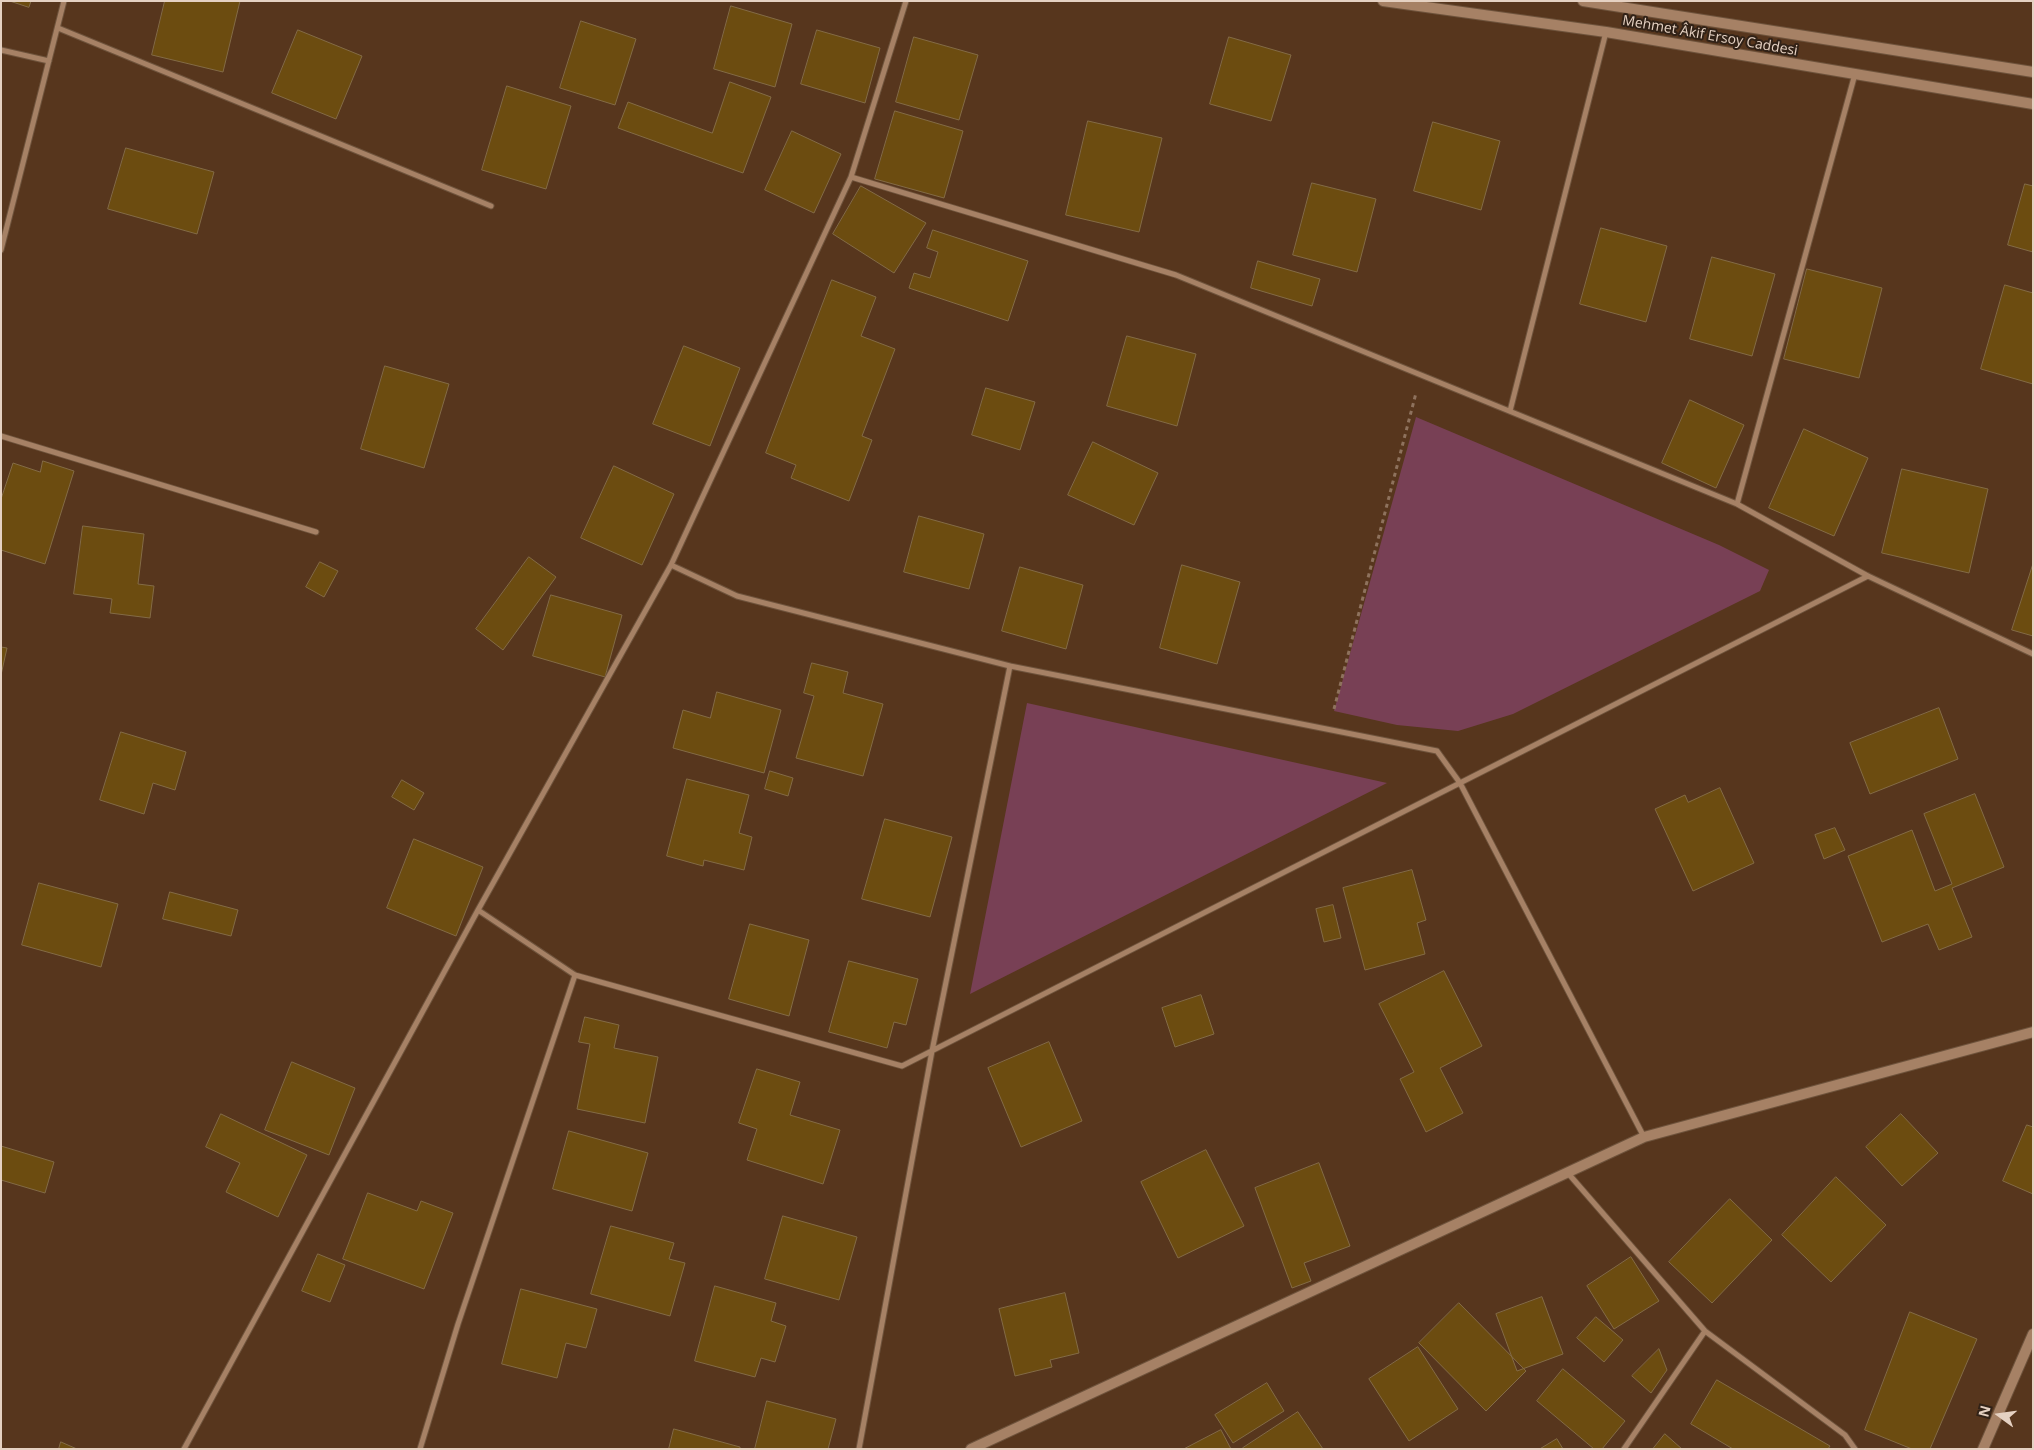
<!DOCTYPE html>
<html>
<head>
<meta charset="utf-8">
<style>
	body { margin:0 }
	#map { position:relative; width:2034px; height:1450px; overflow:hidden; background:#57361d; font-family:"Open Sans",sans-serif }
	canvas { display:block }
	.frame { position:absolute; inset:0; border:2px solid #e5d1c2; pointer-events:none }
	.north { position:absolute; left:1974px; top:1390px; width:50px; height:50px; -webkit-text-stroke:4px #312217; paint-order:stroke; rotate:284deg; font-size:14px; font-weight:700; line-height:20px; text-align:center; color:#e5d1c2 }
	.north::after { content:''; display:block; margin:auto; width:18px; height:22px; background:#e5d1c2; clip-path:polygon(50% 0,100% 100%,50% 72%,0 100%) }
</style>
</head>
<body>
<div id="map">
<canvas width="2034" height="1450"></canvas>
<div class="frame"></div>
<div class="north">N</div>
</div>
<script>
const ctx = document.querySelector('canvas').getContext('2d');
ctx.lineJoin = 'round';
function fillPath(path, color) { ctx.fillStyle = color; ctx.fill(path, 'evenodd'); }
function stroke(path, color, width, dash) { ctx.strokeStyle = color; ctx.lineWidth = width; ctx.lineCap = dash ? 'butt' : 'round'; ctx.setLineDash(dash || []); ctx.stroke(path); }
function drawText(font, color, halo, rows, align = 'center') {
  ctx.font = font + ' "Open Sans",sans-serif'; ctx.lineWidth = 4; ctx.setLineDash([]); ctx.textBaseline = 'middle'; ctx.strokeStyle = halo; ctx.fillStyle = color; for (const [text, x, y, turn = 0] of rows) {
    ctx.save(); ctx.translate(x, y); ctx.rotate((+turn || 0) * Math.PI / 180); ctx.textAlign = isNaN(turn) ? turn : align; if (halo) ctx.strokeText(text, 0, 0); ctx.fillText(text, 0, 0); ctx.restore();
  }
}
fillPath(new Path2D(`
	M1416 417 1719 545 1769 570 1760 591 1513 714 1458 731 1397 725 1334 711Z
	M1027 703 1387 783 970 994Z`), '#784055');
const building = new Path2D(`
	M10 1H31L29 7Z
	M165 1H240L223 72 152 55Z
	M731 6 792 24 775 87 714 69Z
	M581 21 636 39 615 105 560 88Z
	M298 30 362 56 336 119 272 93Z
	M817 30 880 48 865 103 801 84Z
	M914 37 978 55 959 120 896 102Z
	M1229 37 1291 55 1271 121 1210 104Z
	M730 82 771 97 743 173 618 128 628 102 712 133Z
	M507 86 571 106 546 189 482 170Z
	M895 111 963 131 944 198 875 179Z
	M1088 121 1162 138 1139 232 1066 215Z
	M1433 122 1500 141 1481 210 1414 191Z
	M792 131 841 154 814 213 765 190Z
	M126 148 214 172 197 234 108 209Z
	M1312 183 1376 199 1357 272 1293 255Z
	M2025 184 2033 186V252L2008 245Z
	M861 186 926 223 894 273 833 234Z
	M1601 228 1667 246 1646 322 1580 304Z
	M933 230 1028 261 1008 321 909 288 914 273 930 278 938 252 927 248Z
	M1712 257 1775 274 1752 356 1690 339Z
	M1258 261 1320 279 1312 306 1251 288Z
	M1807 269 1882 288 1859 378 1784 359Z
	M832 280 876 297 861 336 895 349 862 436 872 440 849 501 791 478 796 465 766 453Z
	M2005 285 2033 293V384L1981 369Z
	M1127 336 1196 354 1177 426 1107 406Z
	M684 346 740 368 710 446 653 424Z
	M385 366 449 384 424 468 361 449Z
	M986 388 1035 402 1020 450 972 435Z
	M1690 400 1744 425 1716 488 1662 463Z
	M1804 429 1868 458 1834 536 1769 508Z
	M1093 442 1158 473 1134 525 1068 495Z
	M43 461 74 471 45 564 1 550V499L13 463 40 472Z
	M614 466 674 494 642 565 581 538Z
	M1902 469 1988 489 1969 573 1882 553Z
	M919 516 984 534 969 589 904 572Z
	M83 526 144 534 138 584 154 586 150 618 110 613 112 599 74 594Z
	M529 557 556 577 503 650 476 629Z
	M320 562 338 571 324 597 306 587Z
	M2033 564V636L2012 630Z
	M1182 565 1240 582 1217 664 1160 648Z
	M1020 567 1083 585 1066 649 1002 631Z
	M551 595 622 615 605 677 533 656Z
	M1 647 7 648 1 675Z
	M812 663 848 672 843 693 883 704 863 776 796 758 814 696 804 693Z
	M717 692 781 710 764 773 673 748 683 710 710 718Z
	M1939 708 1958 759 1870 794 1850 743Z
	M121 732 186 752 175 790 153 783 144 814 100 800Z
	M770 771 793 778 788 796 765 789Z
	M687 779 749 795 739 833 752 837 744 870 704 860 703 866 667 856Z
	M402 780 424 793 414 810 392 797Z
	M1720 788 1754 863 1693 891 1655 809 1685 795 1688 802Z
	M1975 794 2004 867 1952 888 1972 937 1939 950 1928 924 1882 942 1848 856 1912 830 1935 891 1952 884 1924 814Z
	M885 819 952 837 930 917 862 899Z
	M1835 828 1845 850 1824 859 1815 835Z
	M414 839 483 867 456 936 387 908Z
	M1412 870 1426 920 1417 923 1425 954 1365 970 1343 888Z
	M39 883 118 904 101 967 22 945Z
	M170 892 238 910 231 936 163 919Z
	M1333 905 1341 938 1324 942 1316 909Z
	M750 924 809 940 789 1016 729 999Z
	M849 961 918 979 906 1025 894 1022 887 1048 829 1032Z
	M1444 971 1482 1046 1440 1068 1463 1113 1426 1132 1400 1079 1414 1072 1379 1004Z
	M1201 995 1214 1034 1175 1047 1162 1008Z
	M585 1017 619 1025 614 1048 658 1057 645 1123 577 1109 590 1044 579 1042Z
	M1049 1042 1082 1121 1021 1147 988 1068Z
	M292 1062 355 1088 329 1155 265 1130Z
	M757 1069 800 1082 790 1115 840 1130 823 1184 747 1160 757 1129 739 1123Z
	M221 1114 307 1155 278 1217 226 1192 240 1163 206 1147Z
	M1901 1114 1938 1153 1902 1186 1866 1147Z
	M2027 1125 2033 1127V1194L2003 1181Z
	M569 1131 648 1153 632 1211 553 1189Z
	M1 1146 54 1162 45 1193 1 1180Z
	M1206 1150 1244 1226 1178 1258 1141 1182Z
	M1319 1163 1350 1246 1304 1263 1311 1281 1292 1288 1255 1188Z
	M1836 1177 1886 1225 1831 1282 1782 1235Z
	M368 1193 417 1211 421 1201 453 1213 424 1289 343 1259Z
	M1730 1199 1772 1240 1712 1303 1669 1262Z
	M783 1216 857 1237 839 1300 765 1279Z
	M611 1226 674 1243 669 1259 685 1263 670 1316 591 1294Z
	M318 1254 345 1265 330 1302 302 1291Z
	M1631 1257 1659 1301 1614 1329 1587 1286Z
	M715 1286 776 1303 771 1321 786 1326 775 1362 761 1358 755 1377 695 1361Z
	M521 1289 597 1309 586 1348 566 1343 557 1378 502 1364Z
	M1065 1293 1079 1353 1050 1360 1052 1367 1015 1376 999 1309Z
	M1542 1297 1563 1354 1517 1371 1496 1314Z
	M1459 1303 1526 1371 1486 1411 1419 1343Z
	M1910 1312 1977 1339 1930 1449H1912L1865 1430Z
	M1596 1317 1623 1340 1604 1362 1577 1338Z
	M1418 1347 1458 1409 1409 1441 1369 1379Z
	M1659 1349 1667 1370 1651 1393 1632 1376Z
	M1563 1369 1625 1421 1602 1449H1594L1537 1401Z
	M1717 1380 1830 1446 1828 1449H1733L1691 1424Z
	M1267 1383 1284 1411 1233 1443 1215 1415Z
	M767 1401 836 1419 828 1449H755Z
	M1298 1412 1323 1449H1244L1243 1448Z
	M674 1429 740 1447V1449H669Z
	M1221 1430 1231 1449H1184Z
	M1665 1434 1682 1449H1653Z
	M1557 1439 1563 1449H1540Z
	M61 1442 77 1449H59Z`);
fillPath(building, '#6c4c10');
stroke(building, '#836b46', 1);
const street = new Path2D(`
	M58 28 491 206
	M1 50 49 61
	M851 177 1176 275 1737 504 1868 576 2033 654
	M1 250 64 1
	M1510 411 1606 32
	M1 436 316 532
	M1737 504 1855 74
	M671 565 737 596 1010 666 932 1051 859 1449
	M1010 666 1437 751 1460 783 1644 1137
	M478 910 575 975 902 1066 1868 576
	M1567 1172 1705 1331 1845 1435 1855 1449
	M184 1449 478 910 671 565 851 177 906 1
	M420 1449 458 1324 575 975
	M1624 1449 1705 1331`);
const secondary = new Path2D(`
	M1383 1 1606 32 2033 104
	M1583 1 2033 72
	M971 1449 1644 1137 2033 1032
	M1983 1449 2033 1334`);
stroke(street, '#6e533c', 7);
stroke(secondary, '#6e533c', 12);
stroke(new Path2D(`
	M1334 709 1416 393`), '#8e725d', 3, [4, 4]);
stroke(street, '#a68165', 5);
stroke(secondary, '#a68165', 10);
drawText('14px', '#e5d1c2', '#312217', [
	["Mehmet Âkif Ersoy Caddesi",1710,36,10]
]);
</script>
</body>
</html>
